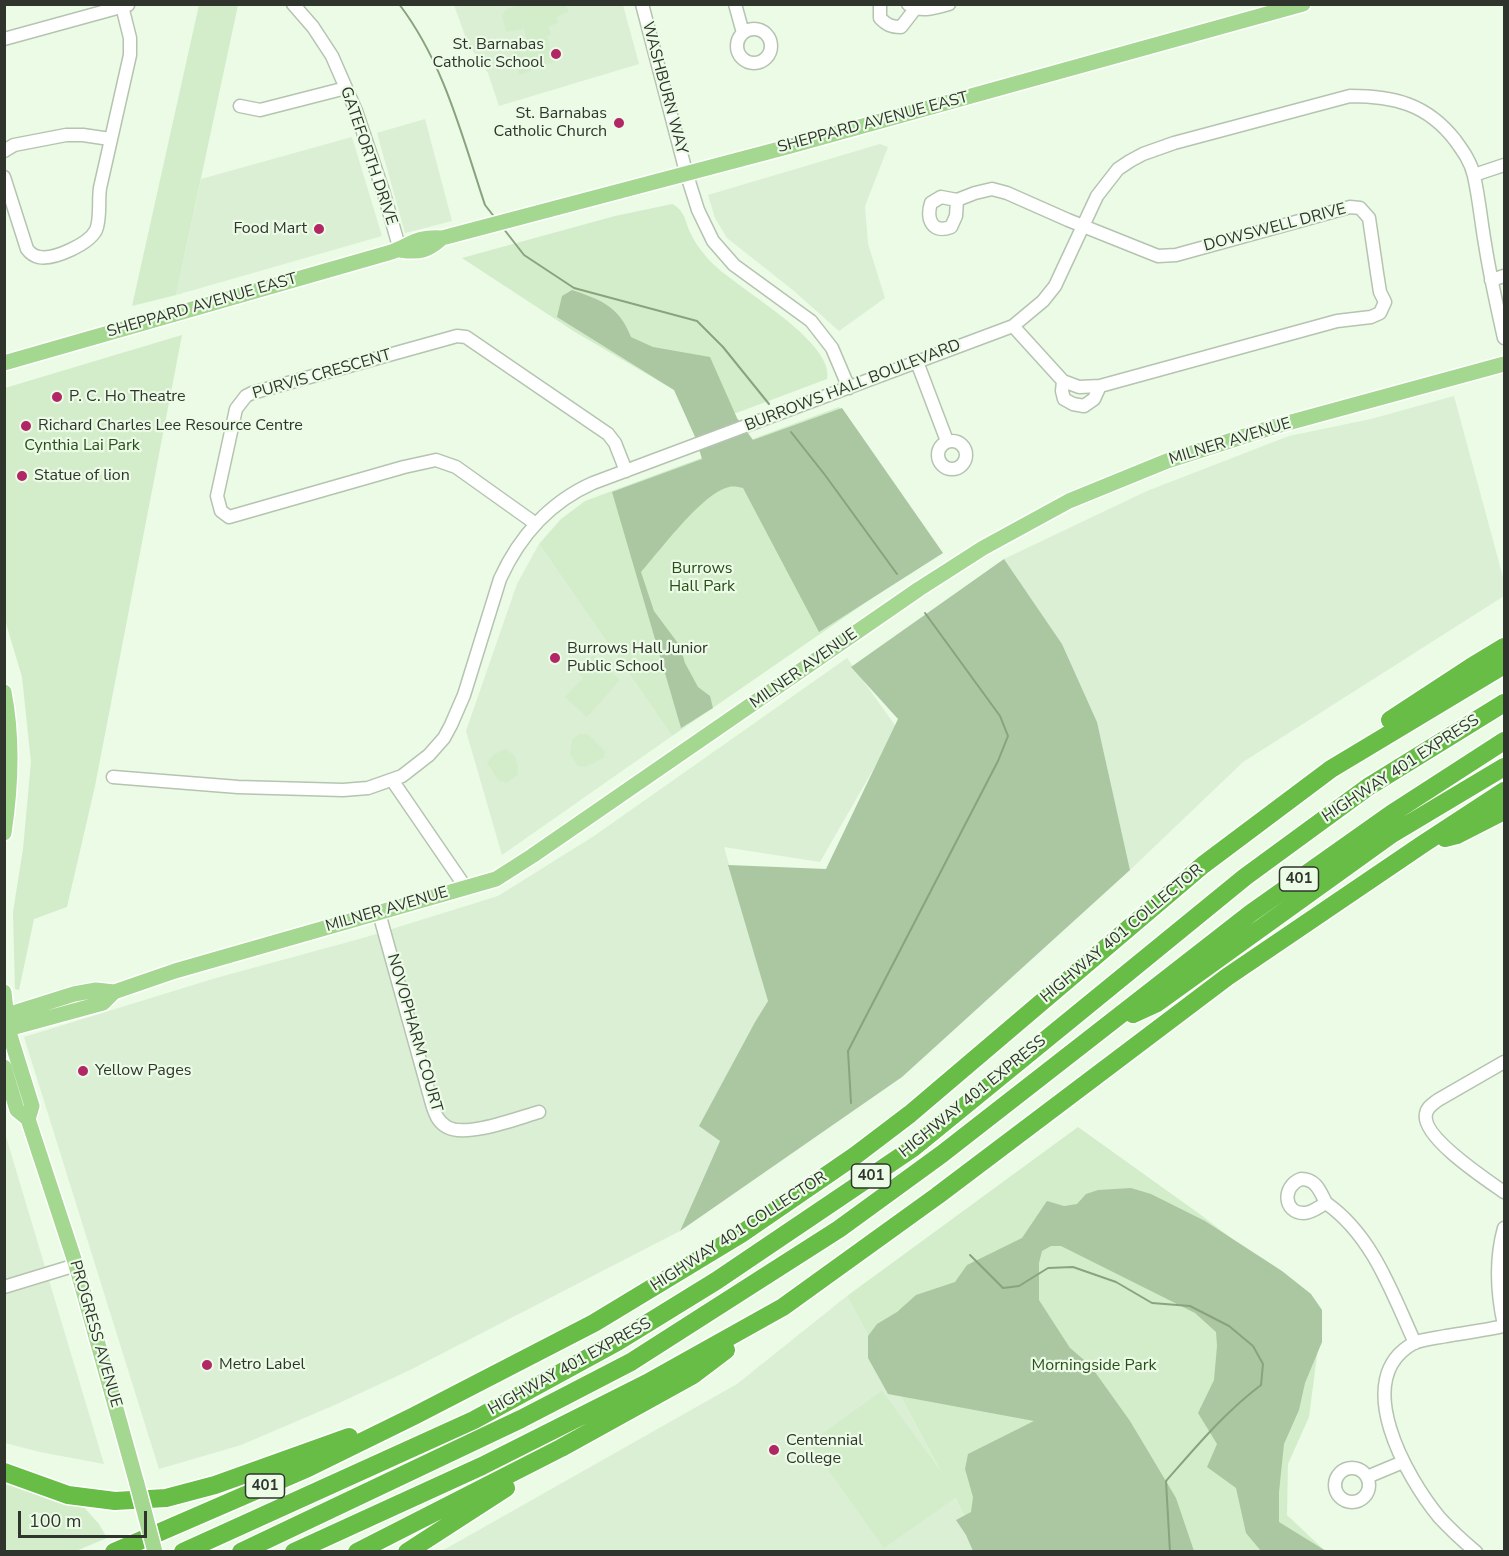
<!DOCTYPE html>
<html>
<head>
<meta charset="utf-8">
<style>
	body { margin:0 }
	#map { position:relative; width:1509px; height:1556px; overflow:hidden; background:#ebfbe6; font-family:"Nunito Sans",sans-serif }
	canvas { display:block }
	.frame { position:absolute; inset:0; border:6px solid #2f352d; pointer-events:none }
	.scale { position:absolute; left:18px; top:1511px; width:129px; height:27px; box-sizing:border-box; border:3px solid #2f352d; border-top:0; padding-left:8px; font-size:18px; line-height:21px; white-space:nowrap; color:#2f352d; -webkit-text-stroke:4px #ebfbe6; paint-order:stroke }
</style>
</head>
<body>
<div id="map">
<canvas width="1509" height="1556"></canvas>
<div class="frame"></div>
<div class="scale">100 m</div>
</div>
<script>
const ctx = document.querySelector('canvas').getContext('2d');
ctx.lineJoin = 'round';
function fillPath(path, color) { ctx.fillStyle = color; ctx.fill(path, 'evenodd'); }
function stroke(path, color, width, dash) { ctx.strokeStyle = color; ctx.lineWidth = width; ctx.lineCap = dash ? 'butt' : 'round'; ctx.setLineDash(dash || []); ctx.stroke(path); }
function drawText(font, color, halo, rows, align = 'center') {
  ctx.font = font + ' "Nunito Sans",sans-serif'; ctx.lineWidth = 4.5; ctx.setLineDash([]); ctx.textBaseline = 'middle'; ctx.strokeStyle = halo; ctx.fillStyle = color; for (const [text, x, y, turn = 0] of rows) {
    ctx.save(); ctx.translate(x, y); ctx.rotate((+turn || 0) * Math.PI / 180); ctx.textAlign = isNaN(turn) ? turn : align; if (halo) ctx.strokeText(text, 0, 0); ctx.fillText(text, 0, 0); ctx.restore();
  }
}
fillPath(new Path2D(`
	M454 5H623L639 64 499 106 488 73 468 44Z
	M425 119 452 221 405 233 377 133Z
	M352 137 382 236 176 295 201 179Z
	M880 144 888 147 865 206 868 244 885 298 839 331 794 291 727 238 715 218 708 195Z
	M1454 396 1504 581V596L1243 762 1130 870 1097 722 1062 644 1004 559 1147 491 1289 436 1371 419Z
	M539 544 672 736 502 855 466 731 517 584Z
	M847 658 897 728 820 862 724 847 768 1001 755 1022 700 1126 720 1141 680 1231 410 1370 337 1404 241 1445 159 1469 24 1037 216 978 363 938 498 896 594 836Z
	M4 1130 104 1464 40 1452 5 1443Z
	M847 1296 983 1551 440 1552 737 1384Z`), '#dbefd4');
fillPath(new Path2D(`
	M199 5H238L176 295 132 306Z
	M520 5H566L569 12 557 17 558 23 548 27 551 34 547 36 554 62 545 65 544 57 529 61 531 71 519 75 512 45 527 41 524 29 506 32 502 16 506 9Z
	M672 204C686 211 685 223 691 234 694 241 699 248 704 254 714 267 729 277 742 287 763 303 834 348 827 379L715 421 674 390 575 332 462 258 615 216Z
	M182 335 95 786 67 907 34 919 19 990 15 989 13 912 23 849 31 762 22 677 5 620V388Z
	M839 407 904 519 910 572 672 736 539 544 561 519 585 501Z
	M593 655 620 680 587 717 565 697 583 678 577 672Z
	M579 734H588L605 751 604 758 585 767 578 766 570 754 572 740Z
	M505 749C517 755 518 762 518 774L507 783 498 780 487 763 493 755Z
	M1078 1127 1201 1215 1288 1282 1320 1332 1309 1417 1288 1464 1287 1515 1323 1549 1328 1551H983L955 1498 884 1548 809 1443 882 1391 940 1470 847 1296Z
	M4 1476 82 1505 99 1524 107 1538 76 1551H5Z`), '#d3edca');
fillPath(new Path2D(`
	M572 290C601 300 619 306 631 337L653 347 710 357 737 418 753 440 842 408 943 553 819 632 743 488C739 487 733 486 729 487 702 493 660 551 641 572L654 611 680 646 685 663 698 687 710 696 713 708 681 728 612 492 702 459 696 439 674 390 557 317 562 296Z
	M1004 559 1062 644 1097 722 1130 870 902 1077 680 1231 720 1141 699 1126 755 1022 768 1001 728 865 826 869 898 719 851 667Z
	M1131 1188 1151 1194 1205 1221 1282 1271 1311 1294 1322 1310V1342L1305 1383 1299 1410 1284 1444 1279 1492V1522L1326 1551H1261L1246 1533 1236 1488 1207 1467 1217 1444 1198 1413 1214 1380 1217 1346 1216 1332 1195 1313 1061 1246H1051L1042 1251 1039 1263V1300L1070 1348 1090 1365 1130 1421 1176 1498 1194 1551H973L966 1535 956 1520 971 1512 973 1497 965 1469 968 1454 1034 1421 888 1394 868 1358V1336L877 1324 897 1312 916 1295 955 1282 967 1265 1022 1238 1047 1201 1064 1206 1077 1204 1086 1194 1098 1190Z`), '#aac7a1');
stroke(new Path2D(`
	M399 4C444 63 462 136 485 205L496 219
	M503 228 524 255 574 288 697 321 723 347 769 404
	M791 432 825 475 897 574
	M851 1103 848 1051 998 761 1008 736 1000 716 925 613
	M970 1255 1003 1288 1019 1286 1048 1268 1073 1267 1116 1282 1152 1303 1190 1306 1229 1326 1253 1346 1263 1364 1261 1385C1224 1413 1196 1447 1166 1481L1170 1552`), '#88a37e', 2);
const minor = new Path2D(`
	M293 4 313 27 332 56 356 111 384 194 400 250
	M642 4 686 172 698 210 713 241 734 265 811 321 832 348 849 388
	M735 4 743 33
	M880 4V18C887 25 891 27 901 27L915 9
	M908 4C921 13 935 8 949 4
	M737 46a17 17 0 1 1 34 0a17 17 0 1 1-34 0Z
	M4 39 128 5
	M240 106 260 110 346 88
	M4 151 14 145 66 135H83L110 139
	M1474 175 1504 165
	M4 177 27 249C30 253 33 256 39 257 54 260 89 244 96 230 101 219 98 201 100 188L130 55V38L122 6
	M957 200 956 216 951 227C932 234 926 219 931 203L941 197 957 200 975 193 992 189 1007 193 1068 220 1158 256 1176 255 1350 207 1360 208 1369 218 1377 273 1380 292 1385 302 1380 313 1371 317 1337 321 1100 386 1079 387 1063 381 1013 326
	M1491 280 1504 276
	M917 362 947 441
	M1063 381 1062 391 1064 399 1073 404 1084 406 1094 399 1100 386
	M938 455a14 14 0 1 1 28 0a14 14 0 1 1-28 0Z
	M536 524 456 467 436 460 404 467 229 517 221 511 217 496 236 409 246 396 252 393 457 336 466 337 608 434 615 443 626 471
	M113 777 238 787 343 790 368 788 402 776 429 755 444 738 451 725 464 695 500 579C519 537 550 502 593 483L1013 326 1043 301 1055 286 1097 196 1118 169 1130 161 1143 154 1174 143 1350 96C1394 96 1427 104 1455 140 1463 151 1471 162 1474 176 1479 198 1481 221 1485 244 1490 276 1497 307 1504 338
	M392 780 466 888
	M379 913 432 1104C435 1114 438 1122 447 1127 466 1138 518 1118 539 1112
	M1504 1062 1438 1100C1433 1104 1427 1107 1426 1114 1421 1137 1487 1180 1504 1192
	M1301 1179C1316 1179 1320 1191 1326 1203 1320 1206 1312 1213 1304 1213 1283 1213 1282 1186 1301 1179Z
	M1326 1203C1373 1236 1392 1293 1415 1343
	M1504 1228C1495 1260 1497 1293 1504 1325
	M4 1287 76 1265
	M1335 1485a17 17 0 1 1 34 0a17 17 0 1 1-34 0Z
	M1367 1477 1403 1462
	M1476 1552C1463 1541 1450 1529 1439 1517 1407 1478 1349 1378 1414 1343 1423 1339 1436 1338 1446 1336 1465 1333 1485 1330 1504 1326`);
const major = new Path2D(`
	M400 250C420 253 427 251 442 238
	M4 363 388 253C412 246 413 236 442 238L787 147 1303 4
	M4 692C13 738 11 787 4 833
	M4 992 8 1029 32 1106 28 1119
	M4 1016 74 994 96 990 114 992 175 971 496 879 532 856 919 589 983 548 1069 501 1167 461 1273 427 1504 364
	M4 1030 103 1003 114 992
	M4 1067 17 1110 28 1119 76 1265 137 1484`);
const highway = new Path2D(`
	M1390 720 1471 667 1504 647
	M1445 838 1457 835 1504 811
	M1133 1014 1157 1003 1392 834 1504 767
	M4 1472 68 1495 115 1501 166 1498 215 1485 349 1437
	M114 1552 308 1468 414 1416 594 1323 741 1234 856 1155 910 1114 1203 865 1331 769 1504 665
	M183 1552 474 1420 617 1342 716 1281 913 1148 1245 877 1368 787 1504 703
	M241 1552 521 1419 631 1362 839 1229 942 1154 1251 913 1391 814 1504 741
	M294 1552 482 1466 647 1383 783 1307 937 1196 1227 977 1423 844 1504 791
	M357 1552 561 1448 693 1375 726 1350
	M407 1552 506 1488`);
stroke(minor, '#b5c4b0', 15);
stroke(major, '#fff', 18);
stroke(highway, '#fff', 21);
stroke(minor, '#fff', 12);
stroke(major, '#a4d790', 15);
stroke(highway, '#68bd46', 18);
const majorBridge = new Path2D(`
	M137 1484 155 1552`);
stroke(majorBridge, '#fff', 18, []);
stroke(majorBridge, '#a4d790', 15);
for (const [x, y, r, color] of [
	[556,54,6,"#b12664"],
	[619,123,6,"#b12664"],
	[319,229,6,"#b12664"],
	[57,397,6,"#b12664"],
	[26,426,6,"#b12664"],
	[22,476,6,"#b12664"],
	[555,658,6,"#b12664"],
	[83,1071,6,"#b12664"],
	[207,1365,6,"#b12664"],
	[774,1450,6,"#b12664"]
]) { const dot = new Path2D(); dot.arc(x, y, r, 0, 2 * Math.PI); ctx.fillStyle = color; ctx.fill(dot); stroke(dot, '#ebfbe6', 2); }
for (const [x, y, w] of [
	[1299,879,39],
	[871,1176,39],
	[265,1486,39]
]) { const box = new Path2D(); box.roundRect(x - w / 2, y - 12, w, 24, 4.5); ctx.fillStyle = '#ebfbe6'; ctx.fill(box); stroke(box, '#2f352d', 1.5); }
drawText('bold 15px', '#2f352d', null, [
	["401",1299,879],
	["401",871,1176],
	["401",265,1486]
]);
drawText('16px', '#2f352d', '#ebfbe6', [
	["St. Barnabas",544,45,"right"],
	["Catholic School",544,63,"right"],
	["St. Barnabas",607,114,"right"],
	["Catholic Church",607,132,"right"],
	["Food Mart",307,229,"right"],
	["P. C. Ho Theatre",69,397],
	["Richard Charles Lee Resource Centre",38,426],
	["Statue of lion",34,476],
	["Burrows Hall Junior",567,649],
	["Public School",567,667],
	["Yellow Pages",95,1071],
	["Metro Label",219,1365],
	["Centennial",786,1441],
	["College",786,1459]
], 'left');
drawText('16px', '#2f352d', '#ebfbe6', [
	["WASHBURN WAY",664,88,75],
	["SHEPPARD AVENUE EAST",873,123,-15],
	["GATEFORTH DRIVE",368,156,71],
	["DOWSWELL DRIVE",1275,228,-15],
	["SHEPPARD AVENUE EAST",202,306,-16],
	["PURVIS CRESCENT",322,375,-16],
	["BURROWS HALL BOULEVARD",853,386,-21],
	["MILNER AVENUE",1230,442,-17],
	["MILNER AVENUE",804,669,-35],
	["HIGHWAY 401 EXPRESS",1401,769,-33],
	["MILNER AVENUE",387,910,-16],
	["HIGHWAY 401 COLLECTOR",1122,934,-40],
	["NOVOPHARM COURT",414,1033,74],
	["HIGHWAY 401 EXPRESS",973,1097,-39],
	["HIGHWAY 401 COLLECTOR",739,1232,-33],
	["PROGRESS AVENUE",95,1334,74],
	["HIGHWAY 401 EXPRESS",570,1367,-29]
]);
drawText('16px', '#294e1a', '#ebfbe6', [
	["Cynthia Lai Park",82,446],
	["Burrows",702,569],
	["Hall Park",702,587],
	["Morningside Park",1094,1366]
]);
</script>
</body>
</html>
